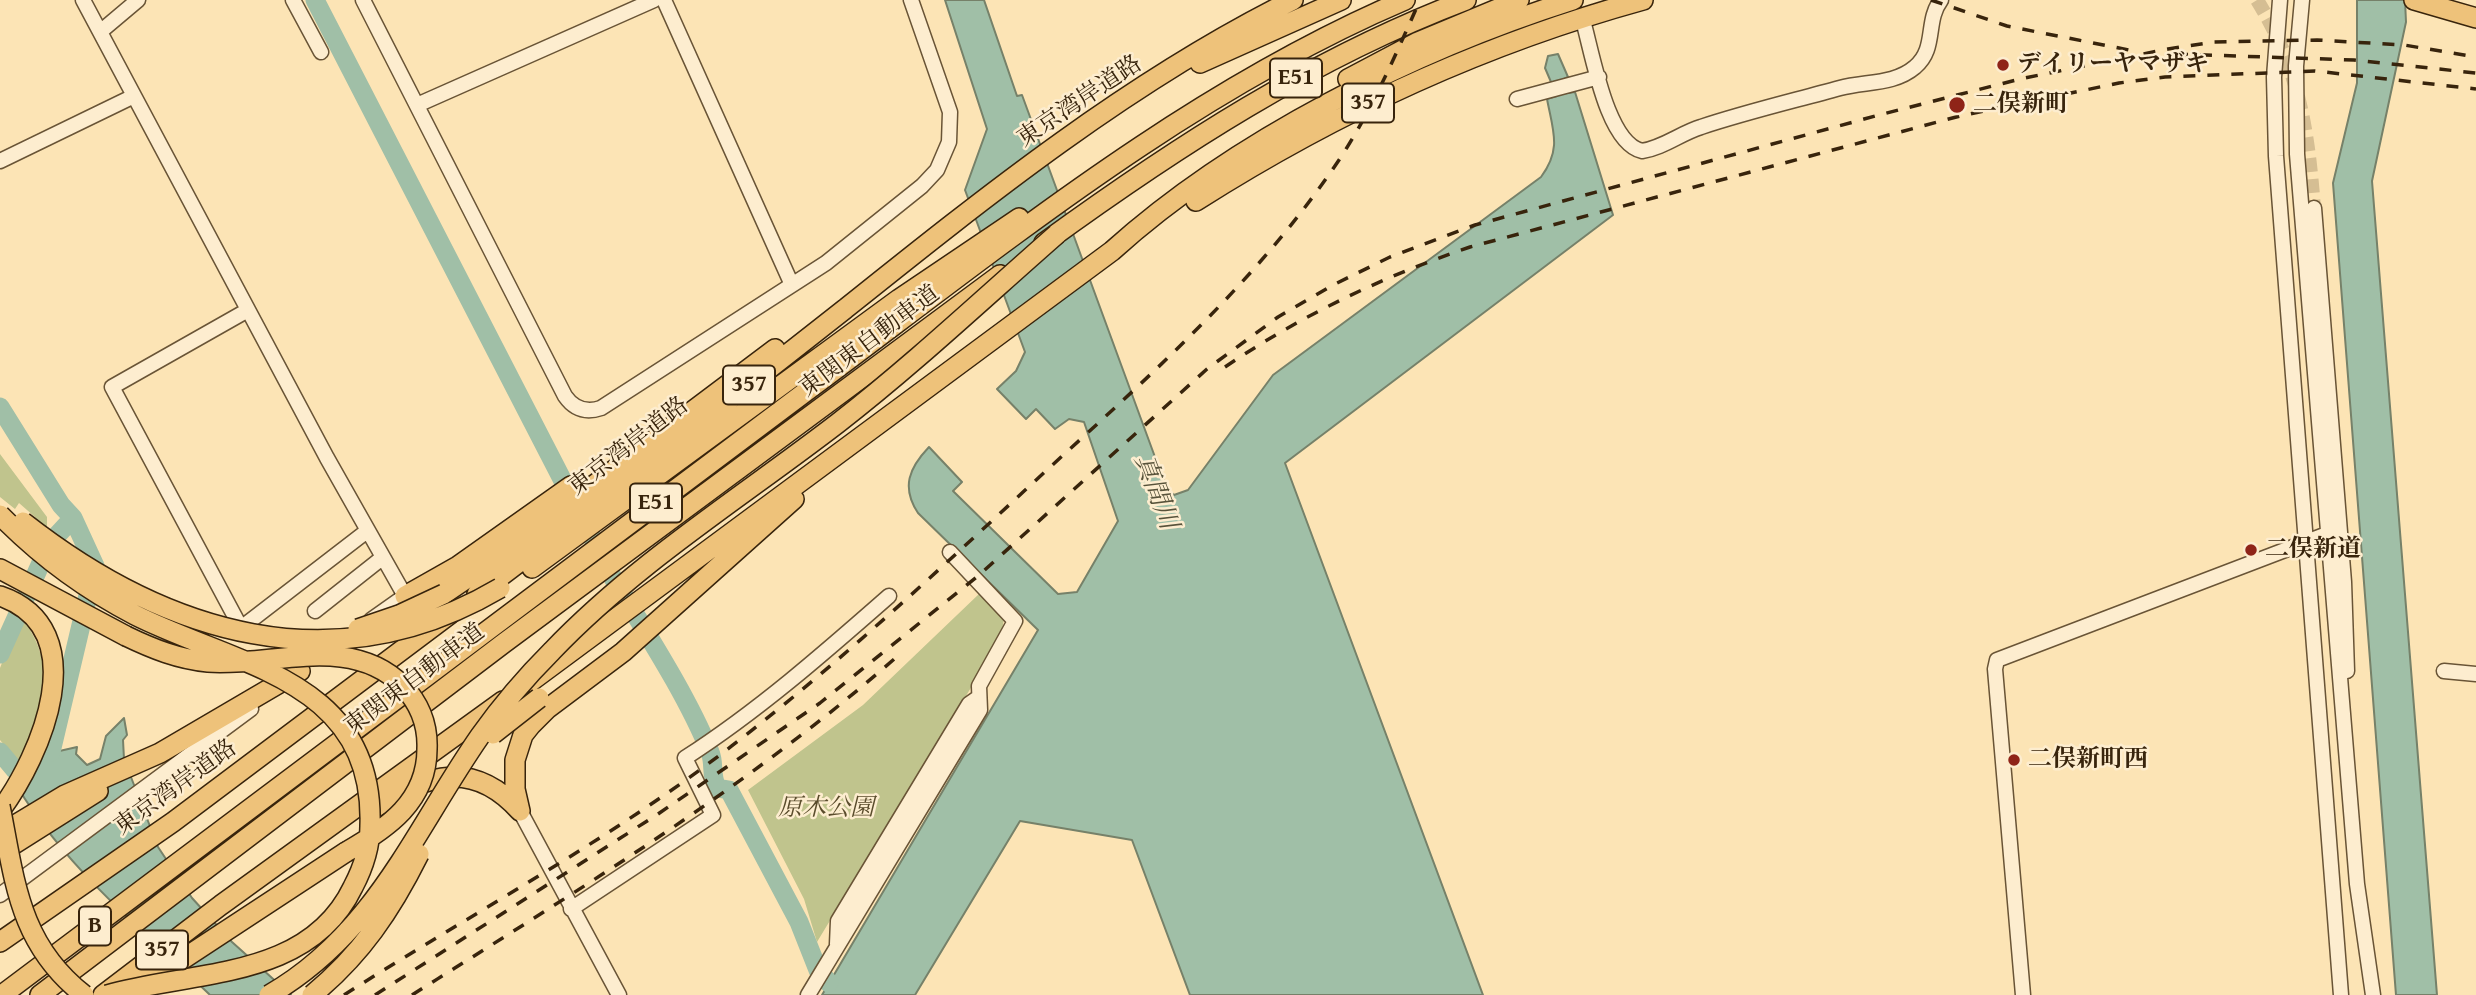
<!DOCTYPE html>
<html>
<head>
<meta charset="utf-8">
<style>
	body { margin:0 }
	canvas { display:block; background:#fce4b5 }
</style>
</head>
<body>
<canvas width="2476" height="995"></canvas>
<script>
const ctx = document.querySelector('canvas').getContext('2d');
ctx.lineJoin = 'round';
function fillPath(path, color) { ctx.fillStyle = color; ctx.fill(path, 'evenodd'); }
function stroke(path, color, width, dash) { ctx.strokeStyle = color; ctx.lineWidth = width; ctx.lineCap = dash ? 'butt' : 'round'; ctx.setLineDash(dash || []); ctx.stroke(path); }
function drawText(font, color, halo, rows, align = 'center') {
  ctx.font = font + ' "Gentium Book Plus","Noto Serif JP",serif'; ctx.lineWidth = 5; ctx.setLineDash([]); ctx.textBaseline = 'middle'; ctx.strokeStyle = halo; ctx.fillStyle = color; for (const [text, x, y, turn = 0] of rows) {
    ctx.save(); ctx.translate(x, y); ctx.rotate((+turn || 0) * Math.PI / 180); ctx.textAlign = isNaN(turn) ? turn : align; if (halo) ctx.strokeText(text, 0, 0); ctx.fillText(text, 0, 0); ctx.restore();
  }
}
fillPath(new Path2D(`
	M0 454 47 517V539L31 524 35 517 19 503 15 509 0 497Z
	M980 593 1004 618 1001 638 817 942 804 899 748 790 863 705Z
	M20 617C43 641 49 678 41 711 37 728 26 746 19 763L0 740V668Z`), '#c0c48d');
const water = new Path2D(`
	M945 0H984L1017 96 1022 95 1166 487 1174 495 1188 490 1273 375 1541 177C1562 149 1553 131 1547 99L1557 96 1545 68 1548 56 1558 54 1568 77 1564 79 1568 93 1575 92 1613 215 1285 463 1483 995H1190L1132 840 1020 821 915 995H822L1038 630 918 513C901 487 909 468 929 447L962 482 953 491 1058 594 1077 592 1118 521 1084 422 1069 419 1055 429 1036 409 1026 419 997 389 1016 371 1025 352 965 190 987 129Z
	M2357 0H2405L2406 22 2372 181 2437 995H2396L2333 183 2357 83Z
	M124 718 127 735 123 740 124 759 158 847 192 898 232 942 291 995H210C139 927 60 863 11 776L20 760 77 747 76 754 87 765 100 759 106 736Z`);
fillPath(water, '#a0bfa7');
stroke(water, '#768169', 2);
stroke(new Path2D(`
	M315 0 613 578C645 631 687 695 710 752 715 764 710 773 717 788L729 790 799 922 818 970 829 983
	M0 407 61 505 73 518 95 566 51 752
	M0 654 50 543 73 518
	M0 752 15 770`), '#a0bfa7', 19);
stroke(new Path2D(`
	M2257 0C2299 68 2308 130 2314 208`), '#d5be93', 14, [14, 7]);
const minor = new Path2D(`
	M83 0 327 458 405 596 371 620
	M293 0 321 52
	M363 0 565 396C574 409 586 413 601 408L826 263 922 186 937 170 949 142 950 112 911 0
	M664 0 792 285
	M2280 0 2274 77 2276 156 2341 995
	M2302 0 2296 66 2297 154 2357 884 2373 995
	M1582 17C1592 50 1606 143 1642 151 1663 148 1681 133 1701 127 1746 112 1793 101 1840 88 1865 81 1894 85 1915 67 1937 49 1925 21 1941 0
	M100 32 138 0
	M1517 99 1599 77
	M417 105 654 0
	M0 161 134 96
	M2314 208 2344 582 2347 671
	M248 310 112 387 241 628 367 531
	M315 611 382 558
	M2444 671 2476 674
	M520 811 619 995
	M0 895 251 709
	M571 909 713 815 685 758C758 711 823 654 889 596
	M837 944 838 921 969 704 979 697
	M808 995 980 710 979 686 1015 621 950 552
	M2023 995 1995 669 1997 660 2327 534`);
const highway = new Path2D(`
	M2414 0 2476 18
	M1200 63 1341 0
	M1348 79 1418 42 1519 0
	M1196 201C1336 112 1483 44 1643 0
	M1044 243C1176 147 1313 58 1466 0
	M532 568 899 299 1019 218
	M0 569 126 636
	M444 594 497 558 775 349
	M477 594C601 501 723 405 845 309 985 197 1131 80 1293 0
	M0 596C96 629 41 756 0 811
	M405 596 458 566 571 486
	M530 682 1112 251C1235 140 1415 50 1573 0
	M376 807C428 774 473 759 520 811
	M520 811 515 789V760L523 735 531 725 547 709 623 652 794 499
	M0 834 65 795 160 753 300 671
	M0 853 98 791
	M0 942 173 822 450 614
	M139 988 346 852
	M2 995C273 793 542 589 812 387 1001 246 1187 93 1405 0
	M40 995 504 643 1000 275
	M103 995 221 905 503 701`);
stroke(minor, '#695436', 17);
stroke(highway, '#38240c', 22);
stroke(minor, '#fdedcf', 14);
stroke(highway, '#eec27a', 19);
stroke(new Path2D(`
	M1931 0 2007 26 2134 51
	M2176 54 2354 60 2476 73
	M1225 367C1302 315 1382 277 1470 247L1960 116 2119 83 2165 77 2315 71 2476 89
	M344 995C457 923 576 858 686 780 815 687 931 577 1048 469 1153 373 1259 279 1339 160 1372 110 1396 54 1420 0
	M375 995 658 814 820 703 978 576 1207 369 1278 317 1333 285 1390 257 1475 225 1879 115 2020 79 2168 49 2214 42 2317 40 2404 45 2476 57
	M412 995C580 889 750 786 900 654`), '#38240c', 3.5, [12, 12]);
const highwayBridge = new Path2D(`
	M0 515C39 555 85 589 135 615 236 666 375 679 370 826 370 848 363 868 353 887 308 981 192 970 107 995
	M23 522C166 634 334 686 500 588
	M358 629 399 615 444 594
	M126 636C153 649 178 659 208 662 272 667 351 633 403 686 419 703 428 725 427 749 427 801 388 828 346 852
	M493 734 539 698
	M0 806C15 882 19 944 84 995
	M269 995C375 934 414 831 480 736 502 705 526 677 552 651 636 563 742 497 838 423 914 364 985 297 1057 234
	M312 995C361 955 391 910 419 854`);
stroke(highwayBridge, '#38240c', 22, []);
stroke(highwayBridge, '#eec27a', 19);
for (const [x, y, r, color] of [
	[2003,65,7,"#8f2418"],
	[1957,105,9,"#8f2418"],
	[2251,550,7,"#8f2418"],
	[2014,760,7,"#8f2418"]
]) { const dot = new Path2D(); dot.arc(x, y, r, 0, 2 * Math.PI); ctx.fillStyle = color; ctx.fill(dot); stroke(dot, '#fdedcf', 2.5); }
for (const [x, y, w] of [
	[1296,78,52],
	[1368,103,52],
	[749,385,52],
	[656,503,52],
	[95,926,32],
	[162,950,52]
]) { const box = new Path2D(); box.roundRect(x - w / 2, y - 19.5, w, 39, 5); ctx.fillStyle = '#fdedcf'; ctx.fill(box); stroke(box, '#38240c', 2); }
drawText('bold 23px', '#38240c', null, [
	["E51",1296,78],
	["357",1368,103],
	["357",749,385],
	["E51",656,503],
	["B",95,926],
	["357",162,950]
]);
drawText('bold 24px', '#38240c', '#fdedcf', [
	["デイリーヤマザキ",2017,65],
	["二俣新町",1973,105],
	["二俣新道",2265,550],
	["二俣新町西",2028,760]
], 'left');
drawText('24px', '#38240c', '#fdedcf', [
	["東京湾岸道路",1080,102,-34],
	["東関東自動車道",870,342,-37],
	["東京湾岸道路",629,447,-38],
	["東関東自動車道",415,680,-37],
	["東京湾岸道路",176,788,-36]
]);
drawText('italic 24px', '#5a4c2c', '#fdedcf', [
	["原木公園",826,809]
]);
drawText('italic 26px', '#57523a', '#fdedcf', [
	["真間川",1155,492,69]
]);
</script>
</body>
</html>
